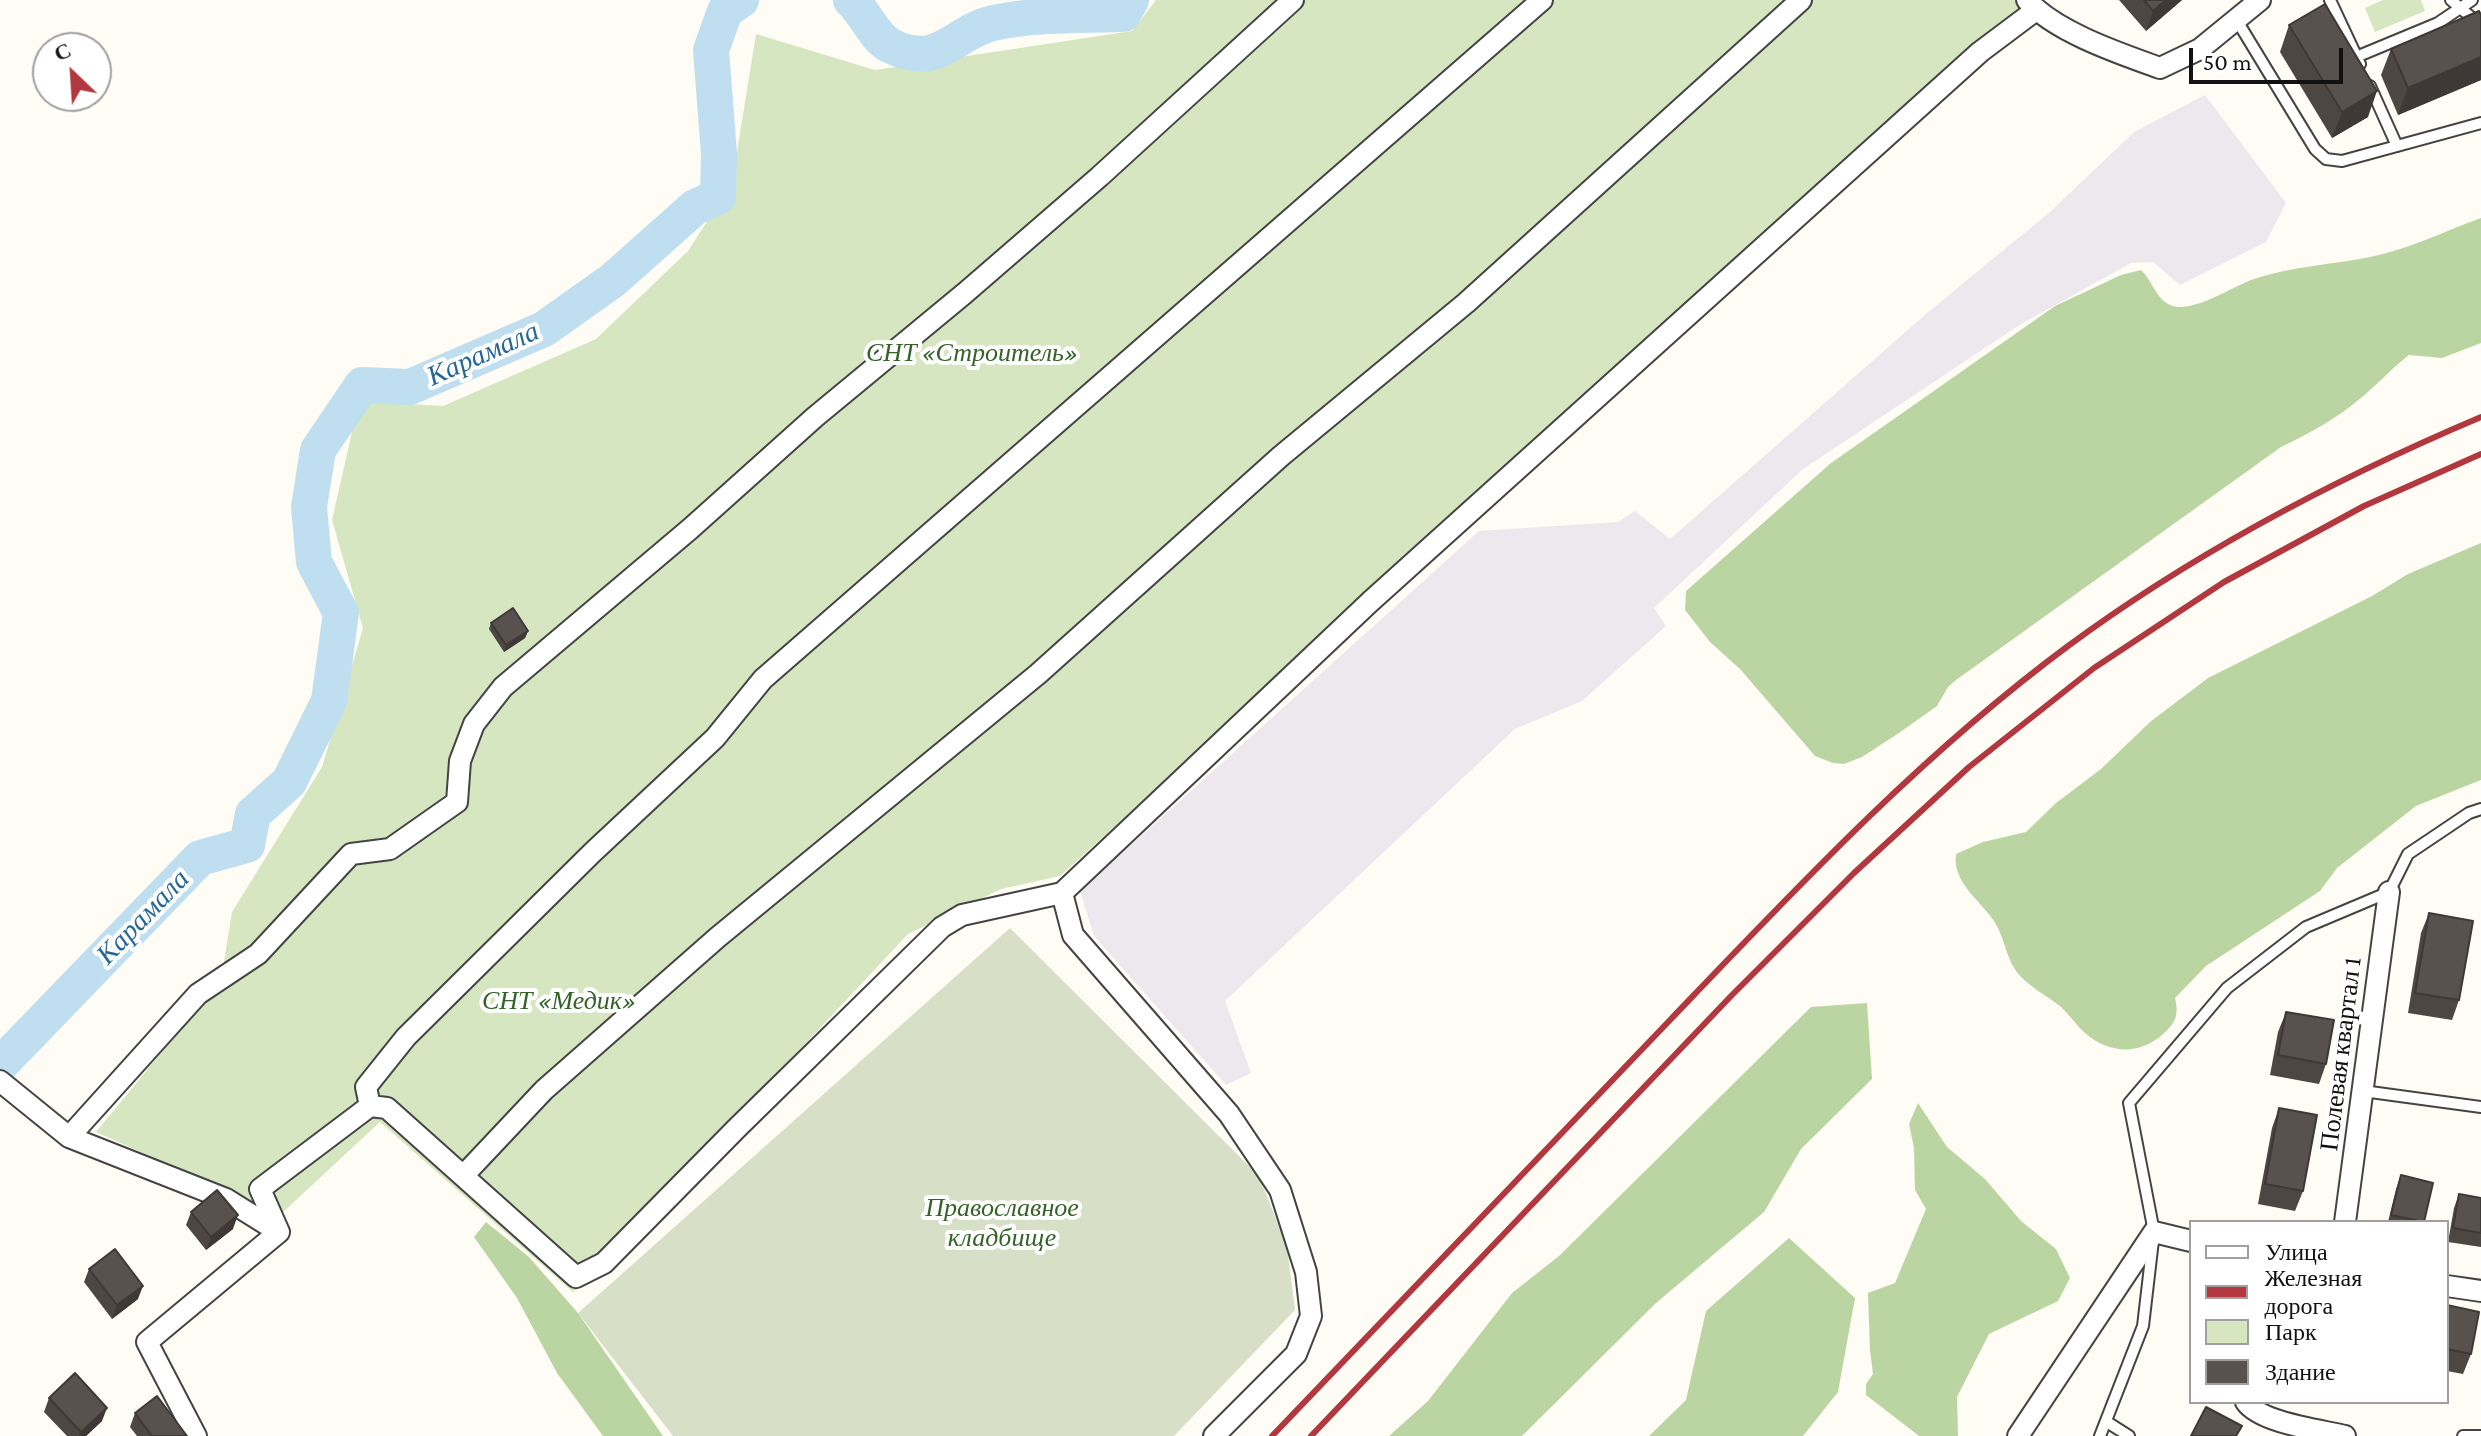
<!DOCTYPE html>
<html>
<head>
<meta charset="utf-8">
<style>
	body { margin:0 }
	#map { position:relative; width:2481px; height:1436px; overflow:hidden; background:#fefcf5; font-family:"Crimson Pro",serif }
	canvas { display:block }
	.legend { position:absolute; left:2189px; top:1220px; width:260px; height:184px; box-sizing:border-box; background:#fff; border:2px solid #a0a0a0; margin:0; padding:10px 14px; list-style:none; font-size:24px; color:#111 }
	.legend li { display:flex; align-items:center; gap:16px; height:40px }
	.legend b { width:40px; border:2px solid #a0a0a0 }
	.north { position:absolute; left:32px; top:32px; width:80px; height:80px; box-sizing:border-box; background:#fff; border:2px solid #a0a0a0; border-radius:50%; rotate:335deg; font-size:22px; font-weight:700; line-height:32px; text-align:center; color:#111 }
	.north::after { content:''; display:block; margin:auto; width:28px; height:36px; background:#b2373f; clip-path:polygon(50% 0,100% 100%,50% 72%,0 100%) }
	.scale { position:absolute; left:2189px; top:48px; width:154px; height:36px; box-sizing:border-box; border:4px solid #111; border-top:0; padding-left:10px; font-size:24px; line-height:28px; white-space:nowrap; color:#111; -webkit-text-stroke:6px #fff; paint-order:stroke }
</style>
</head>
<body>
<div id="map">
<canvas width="2481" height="1436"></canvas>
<ul class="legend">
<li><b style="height:10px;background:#fff"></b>Улица</li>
<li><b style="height:10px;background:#b2373f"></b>Железная дорога</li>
<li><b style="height:22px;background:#d5e6c1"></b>Парк</li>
<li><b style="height:22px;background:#58524e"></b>Здание</li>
</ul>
<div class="north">С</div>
<div class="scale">50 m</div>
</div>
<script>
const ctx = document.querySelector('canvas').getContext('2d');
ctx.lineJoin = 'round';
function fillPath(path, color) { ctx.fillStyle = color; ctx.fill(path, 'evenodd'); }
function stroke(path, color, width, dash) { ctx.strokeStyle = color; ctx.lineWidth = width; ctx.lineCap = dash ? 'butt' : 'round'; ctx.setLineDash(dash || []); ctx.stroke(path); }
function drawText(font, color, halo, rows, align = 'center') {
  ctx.font = font + ' "Crimson Pro",serif'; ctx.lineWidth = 8; ctx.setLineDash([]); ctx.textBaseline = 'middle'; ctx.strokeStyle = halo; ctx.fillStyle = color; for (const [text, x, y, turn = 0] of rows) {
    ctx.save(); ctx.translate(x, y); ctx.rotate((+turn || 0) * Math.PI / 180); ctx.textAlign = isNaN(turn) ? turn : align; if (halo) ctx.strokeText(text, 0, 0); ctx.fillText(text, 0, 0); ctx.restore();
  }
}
fillPath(new Path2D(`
	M2205 95 2286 203 2266 242 2180 285 2153 262 2131 263 2021 324 1803 469 1654 608 1666 626 1582 701 1515 729 1225 1001 1251 1073 1226 1085 1094 936 1080 891 1479 531 1618 522 1635 511 1670 539 1927 313 2050 212 2134 132Z`), '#ede7ee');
fillPath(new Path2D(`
	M1156 0H2016L2021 6 1060 876 1001 889 908 934 573 1292 380 1122 280 1215 96 1132 221 980 232 912 322 767 363 628 332 520 359 401 443 406 596 339 688 251 732 183 756 34 875 70 1132 31Z
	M2383 0H2421L2425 11 2375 32 2365 8Z`), '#d5e6c1');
fillPath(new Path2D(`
	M2481 218V343L2442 358 2409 355C2392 368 2379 383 2362 397 2338 418 2310 433 2281 447L1956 680 1948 687 1937 706 1899 733 1862 757 1844 764 1833 763 1815 756 1740 669 1710 642 1685 610 1686 591 1831 463 2055 306 2121 275 2141 270C2153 281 2156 301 2173 306 2196 312 2233 286 2254 279 2292 266 2331 265 2370 257 2407 250 2445 231 2481 218Z
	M2481 543V780L2416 806 2337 868 2320 891 2206 966 2175 998C2179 1015 2176 1023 2162 1035 2139 1055 2109 1054 2085 1033 2076 1025 2069 1014 2060 1006 2047 996 2026 985 2016 971 2006 957 2004 936 1994 921 1979 899 1952 882 1956 854L1983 842 2026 832 2056 803 2101 769 2150 722 2208 678 2372 596 2408 574Z
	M1867 1003 1872 1079 1801 1149 1764 1212 1656 1303 1522 1436H1389L1428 1401 1512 1293 1559 1256 1811 1007Z
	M1918 1103 1947 1147 1985 1179 2021 1221 2056 1249 2070 1278 2058 1301 1989 1334 1957 1397 1958 1436H1919L1866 1395V1384L1873 1374 1870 1350 1868 1293 1895 1283 1926 1209 1915 1190 1914 1148 1909 1124Z
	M486 1222 529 1257 578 1313 663 1436H603L557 1373 517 1298 474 1237Z
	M1789 1238 1855 1298 1838 1392 1803 1436H1649L1686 1400 1706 1311Z`), '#bad5a2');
fillPath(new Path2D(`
	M1010 928 1259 1176 1287 1247 1295 1310 1174 1436H673L578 1313Z`), '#d8dfc7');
stroke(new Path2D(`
	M851 0C865 12 874 38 891 46 939 70 954 32 993 23 1036 14 1079 15 1123 14L1131 0
	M0 1065 200 858 247 845 253 814 289 782 329 701 341 613 314 562 309 507 318 450 362 385 410 387 544 329 613 280 695 207 718 197 719 154 711 50 725 11 741 0`), '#bfdff0', 36);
const service = new Path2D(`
	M2330 0 2360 64
	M2451 0 2472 18 2481 33
	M2236 19 2315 149 2326 159 2342 161 2481 123
	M2356 57 2438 23 2472 0
	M2370 86 2397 146
	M2363 1091 2481 1107
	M2107 1422 2129 1436
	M2100 1436 2143 1326 2154 1232 2129 1103 2227 988 2306 927 2389 892 2408 854 2469 813 2481 809
	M2463 1436H2481`);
const minor = new Path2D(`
	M2027 0C2055 32 2121 54 2160 68L2200 49 2260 0
	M0 1081 69 1137 226 1199 279 1232 260 1189 370 1106 387 1108 576 1277 604 1263 737 1128 942 927 962 915 1062 893
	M370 1106 366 1087 406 1037 593 852 715 738 763 679 1542 0
	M69 1137 198 994 258 954 351 854 390 849 457 802 460 761 474 724 503 687 690 529 815 417 965 293 1099 177 1293 0
	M463 1176 544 1090 718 937 1038 674 1281 456 1466 303 1801 0
	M2345 1222 2389 892
	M2447 1286 2481 1291
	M2246 1402C2261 1423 2320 1430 2345 1436
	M196 1436 147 1342 279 1232
	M1214 1436 1296 1354 1311 1316 1306 1272 1280 1190 1229 1114 1073 935 1062 893 1371 601 1980 52 2036 10
	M2018 1436 2154 1232 2191 1241`);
stroke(service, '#444', 14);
stroke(minor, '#444', 24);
stroke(service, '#fff', 10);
stroke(minor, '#fff', 20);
stroke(new Path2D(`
	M1272 1436C1405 1297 1538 1158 1671 1019 1797 887 1921 755 2068 646 2194 553 2337 478 2481 417
	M1311 1436 1732 995 1854 873 1969 767 2094 668 2224 582 2364 506 2481 454`), '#b2373f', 6);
fillPath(new Path2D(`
	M2119 0H2182L2146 31Z
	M2481 15V80L2398 115 2381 75 2391 49Z
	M2289 25 2368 117 2332 138 2280 52Z
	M491 623 528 631 525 638 504 652 489 629Z
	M2429 913 2459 1000 2452 1020 2408 1013 2421 933Z
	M2286 1012 2326 1064 2319 1084 2270 1075 2278 1032Z
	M2279 1108 2303 1191 2295 1211 2258 1204 2272 1128Z
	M2401 1175 2424 1222H2388L2396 1189Z
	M2459 1194 2481 1198V1247L2448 1242 2454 1208Z
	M191 1212 233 1229 206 1250 186 1225Z
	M89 1269 138 1299 112 1319 84 1282Z
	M2447 1305 2471 1354 2463 1374 2447 1371Z
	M49 1398 102 1421 86 1436H67L44 1412Z
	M135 1413 187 1436H137L130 1427Z`), '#4c4743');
fillPath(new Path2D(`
	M2166 0H2182L2146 31 2153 11Z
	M2481 57V80L2398 115 2408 88Z
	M2377 91 2368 117 2332 138 2342 112Z
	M528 631 525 638 504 652 506 645Z
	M238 1215 233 1229 206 1250 211 1237Z
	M143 1286 138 1299 112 1319 117 1305Z
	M107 1408 102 1421 86 1436H79L81 1432Z`), '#3e3937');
const building = new Path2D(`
	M2144 0H2166L2153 11Z
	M2325 4 2377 91 2342 112 2289 25Z
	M2479 11 2481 15V57L2408 88 2391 49Z
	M513 608 528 631 506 645 491 623Z
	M2429 913 2473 921 2459 1000 2415 993Z
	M2286 1012 2334 1020 2326 1064 2278 1055Z
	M2279 1108 2317 1115 2303 1191 2265 1184Z
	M2401 1175 2433 1183 2424 1222 2391 1215Z
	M217 1190 238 1215 211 1237 191 1212Z
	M2459 1194 2481 1198V1233L2453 1228Z
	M115 1249 143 1286 117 1305 89 1269Z
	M2447 1305 2479 1312 2471 1354 2447 1349Z
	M75 1373 107 1408 81 1432 49 1398Z
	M157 1396 187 1436H152L135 1413Z
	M2206 1407 2242 1426 2236 1436H2191Z`);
fillPath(building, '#58524e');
stroke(building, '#3e3937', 2);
drawText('italic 26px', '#346227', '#fff', [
	["СНТ «Строитель»",972,353],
	["СНТ «Медик»",559,1001],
	["Православное",1002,1208],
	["кладбище",1002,1238]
]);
drawText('26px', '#111', '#fff', [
	["Полевая квартал 1",2341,1054,-83]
]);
drawText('italic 28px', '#266796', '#fff', [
	["Карамала",483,354,-24],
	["Карамала",143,917,-46]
]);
</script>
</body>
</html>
